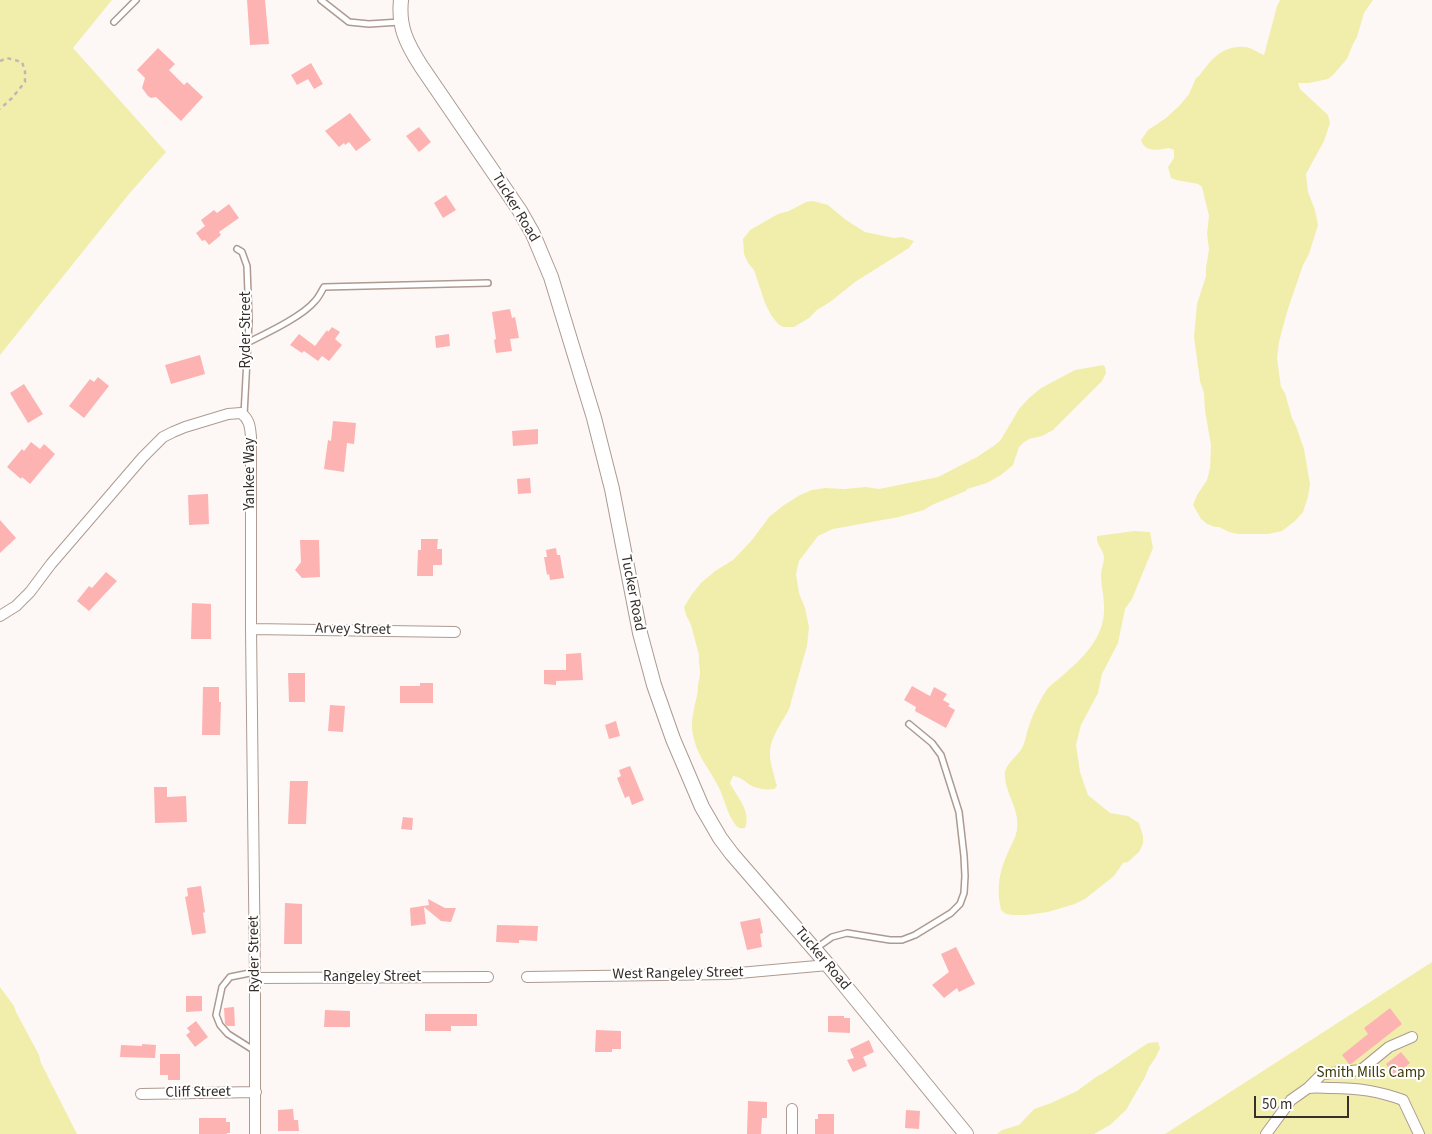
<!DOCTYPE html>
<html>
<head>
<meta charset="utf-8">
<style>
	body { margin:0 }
	#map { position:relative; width:1432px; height:1134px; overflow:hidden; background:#fdf8f6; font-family:"Source Sans 3",sans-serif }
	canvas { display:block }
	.scale { position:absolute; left:1254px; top:1096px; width:95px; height:22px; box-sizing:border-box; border:2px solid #372f2b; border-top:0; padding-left:6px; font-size:15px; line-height:18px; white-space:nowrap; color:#372f2b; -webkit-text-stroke:4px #fff; paint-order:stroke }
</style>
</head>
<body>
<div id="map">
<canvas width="1432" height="1134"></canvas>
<div class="scale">50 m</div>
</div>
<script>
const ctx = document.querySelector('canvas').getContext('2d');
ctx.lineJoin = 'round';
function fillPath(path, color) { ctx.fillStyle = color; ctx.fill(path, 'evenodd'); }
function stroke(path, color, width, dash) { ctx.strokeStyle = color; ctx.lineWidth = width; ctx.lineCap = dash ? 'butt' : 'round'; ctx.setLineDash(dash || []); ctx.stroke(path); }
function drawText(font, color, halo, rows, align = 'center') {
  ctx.font = font + ' "Source Sans 3",sans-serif'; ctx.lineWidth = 4; ctx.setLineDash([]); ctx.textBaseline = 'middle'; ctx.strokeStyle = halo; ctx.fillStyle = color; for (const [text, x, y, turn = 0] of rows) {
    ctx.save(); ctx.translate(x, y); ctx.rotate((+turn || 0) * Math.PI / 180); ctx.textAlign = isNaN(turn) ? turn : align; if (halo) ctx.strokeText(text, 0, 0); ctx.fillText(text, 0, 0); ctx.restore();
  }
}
fillPath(new Path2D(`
	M0 0H112L73 48 166 152 129 194 0 355Z
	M1280 0H1373L1364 13 1357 37 1353 44 1347 59 1333 75 1328 79 1309 83H1298L1300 89 1328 115 1330 123 1324 141 1306 174 1308 192 1315 210 1318 225 1309 254 1303 265 1287 312 1279 342 1277 358 1281 387 1285 393 1292 418 1296 426 1304 449 1310 484 1308 497 1303 512 1295 521 1282 531 1268 534H1238L1229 532 1219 527H1215L1207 524 1201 519 1193 505 1197 495 1207 480 1210 468 1211 445 1205 411 1204 393 1200 381 1194 337 1197 304 1206 276V268L1209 249 1207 234 1209 216 1202 187 1198 184 1176 180 1171 178 1168 167 1174 158V150L1169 148C1158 150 1145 153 1141 140L1148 130 1166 118 1180 105 1189 94 1196 78 1199 76C1211 60 1222 45 1245 47 1251 47 1258 53 1264 55L1277 6Z
	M813 201 828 205 846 220 865 232 894 238 902 237 914 241 909 248 855 282 830 302 817 310 809 318 794 327H783L778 324 771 315 765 303 754 270 748 263 744 254 743 239 750 230 778 214 789 211 806 202Z
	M1103 365 1105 367 1106 373 1102 381 1053 430 1042 436 1029 439 1023 443 1019 447 1013 465 1001 475 987 483 967 489 966 491 932 505 924 510 899 517 833 529 818 536 799 561 796 574 799 593 805 608 809 627 807 646 791 702C790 710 785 716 781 723 765 750 769 756 777 786L774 789C766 790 759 789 752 786 745 782 741 777 733 776L730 783C737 797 752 812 745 828 740 829 737 828 735 824 727 814 725 800 719 788 709 767 695 755 692 729 691 717 696 702 698 690 697 684 700 679 700 673 700 666 698 661 699 655L691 625 686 615 684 607 692 594 701 583 715 571 733 560 752 540 769 517 784 505 800 495 812 490 825 488 844 489 866 487 879 489 938 477 977 457 995 445 1000 441 1019 409 1029 398 1041 388 1075 370Z
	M1134 531 1150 532 1153 548 1132 599 1125 609 1118 643 1102 674 1098 693 1081 725 1076 745 1080 772 1088 795 1110 813 1128 816 1139 823 1143 836V844L1139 852 1128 862 1123 863 1114 876 1085 899 1075 904 1048 912 1027 915H1012L1006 914 1001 910C996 888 999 871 1009 850 1012 843 1016 837 1017 829 1020 811 1006 794 1005 777 1003 765 1017 757 1022 748 1026 741 1026 733 1029 726 1032 715 1041 698 1048 688 1073 666 1106 643 1104 606 1104 596 1101 586 1101 576 1101 569 1104 563 1104 557 1103 549 1096 545 1097 536Z
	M1432 962V1134H1165Z
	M0 987 14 1006 16 1012 39 1055 41 1063 77 1134H0Z
	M1158 1042 1160 1048 1156 1057 1149 1067 1145 1077 1126 1110 1110 1125 1094 1134H997L1002 1130 1019 1125 1034 1109 1051 1103 1077 1091 1096 1077 1105 1072 1148 1043Z`), '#f1eeac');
fillPath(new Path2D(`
	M247 0H265L269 44 250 45Z
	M158 48 175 64 169 70 184 85 187 82 203 97 181 121 156 97 151 98 148 96 142 88 145 78 137 70Z
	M311 63 323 84 314 89 308 79 297 85 291 75Z
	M350 113 371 140 356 151 349 142 345 145 344 143 339 147 325 131Z
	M419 127 431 142 419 152 406 136Z
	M446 195 456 210 443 218 434 203Z
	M229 204 239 218 219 232 221 235 209 245 205 240 202 241 196 233 205 226 201 220 214 210 217 213Z
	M510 309 512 318 515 317 519 338 510 339 512 351 496 353 494 340 496 339 492 312Z
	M332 327 340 332 335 339 342 345 329 361 322 356 318 361 304 351 302 353 290 345 299 334 315 346 327 330 328 332Z
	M449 334 450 346 436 348 435 336Z
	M200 355 205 374 171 384 165 365Z
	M98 377 109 386 84 418 69 406 90 379 94 382Z
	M24 384 43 414 28 423 10 393Z
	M333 421 356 423 354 444 347 443 344 472 324 469 328 440 331 441Z
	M538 429V444L513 446 512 431Z
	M31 442 40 449 44 444 55 454 30 484 22 477 21 479 7 467 22 449 24 451Z
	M530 478 531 493 518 494 517 479Z
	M208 494 209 524 189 525 188 495Z
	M0 520 16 538 0 553Z
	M421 539H438L437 549H442V565H433V576H417L418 550H421Z
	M300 540H319L320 577 302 578 295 570 301 562Z
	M556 548 557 555H560L564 578 550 580 549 574 547 575 544 557H547L546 550Z
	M106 572 117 581 89 611 77 601 89 586 92 588Z
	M192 603 211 604V639H191Z
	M581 653 583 680 556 681V685L544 684V670H566V654Z
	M288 673H305V702H289Z
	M420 683H433V703H400V686H420Z
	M912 686 930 696 934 687 947 694 943 700 950 704 948 706 955 710 946 728 915 711 916 707 904 700Z
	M203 687H219V702H221L220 735H202Z
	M330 705 345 706 343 732 328 731Z
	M616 721 620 736 609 739 605 725Z
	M630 766 644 800 632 805 629 796 625 798 617 778 621 776 619 770Z
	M290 781H308L306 824H288Z
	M154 787H167V797L186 796 187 822 155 823Z
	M403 817 413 818 412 830 401 829Z
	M201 886 205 912 203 913 206 933 192 935 185 897 188 896 187 888Z
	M428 899 445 908H456L451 922 441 921 424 907 426 924 411 926 410 908 429 905Z
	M285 903 302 904V944H284Z
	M760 918 763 933 760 934 762 947 747 950 740 922Z
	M497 925 538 926 537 941 519 940V943L496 942Z
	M956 947 975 984 959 992 957 988 944 998 932 985 949 972 941 954Z
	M186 996H202V1011L186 1012Z
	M234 1007 235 1026H227L225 1024 224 1008Z
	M1390 1008 1402 1024 1351 1064H1349L1342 1055 1368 1034 1364 1028Z
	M325 1010 350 1011V1027H324Z
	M425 1014H477V1026H451V1031H425Z
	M828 1016H844V1018H850V1033L828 1032Z
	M196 1021 208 1037 195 1047 186 1035 190 1032 187 1028Z
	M596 1030 621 1031V1049H612V1052H595Z
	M869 1040 874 1052 863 1057 867 1066 853 1072 847 1060 854 1058 850 1049Z
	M142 1044 156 1045 155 1058 120 1057 121 1045 142 1046Z
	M1401 1052 1410 1063 1394 1076 1386 1064Z
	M160 1054H180V1080H168V1075H160Z
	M748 1101 767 1102V1118H762L761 1134H747Z
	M293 1109 294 1120H298L299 1131H278V1110Z
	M906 1110 920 1111 919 1129 905 1128Z
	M818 1114H834V1134H815V1119H818Z
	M199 1118H226V1122H230V1133H227V1134H199Z`), '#fdb3b2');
const lane = new Path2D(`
	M321 0 349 22 369 24 400 22
	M114 22 136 0
	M237 249 242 252 247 266 249 321 244 415
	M249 342C267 333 303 316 315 301 319 297 321 292 324 287L488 283
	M815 949 832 937 847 933 890 940H902L915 935 951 913 960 904 964 893 965 876 964 856 959 812 941 755 932 743 909 724
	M255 972 230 977 222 987 216 1015 220 1025 228 1034 255 1051`);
const street = new Path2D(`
	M0 616 16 606 30 592 51 564 143 457 163 437 173 432 185 427 228 414 241 413C250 420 250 427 251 437V629L255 978V1134
	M251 629 455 632
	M527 977 728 974 828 965
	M255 978 488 977
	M1308 1088C1316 1087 1324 1088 1332 1088 1358 1088 1378 1091 1403 1100L1419 1134
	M141 1094 256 1092
	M792 1109V1134
	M1266 1134 1291 1100 1308 1088 1322 1074 1361 1070 1389 1047 1412 1037`);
const secondary = new Path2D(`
	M401 0C398 27 407 44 421 66L520 211 533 234 551 277 594 418 612 489 640 633 654 685 673 739 702 807 720 838 732 854 828 965 966 1134`);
stroke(lane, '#ad9a90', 8);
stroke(street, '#ad9a90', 12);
stroke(secondary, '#ad9a90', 16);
stroke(new Path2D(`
	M0 61 7 58 22 62 25 71V82L12 98 0 109`), '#beb8b5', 2.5, [4, 4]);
stroke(lane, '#fff', 5);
stroke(street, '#fff', 10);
stroke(secondary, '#fff', 14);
drawText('15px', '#372f2b', '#fff', [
	["Tucker Road",515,208,59],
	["Ryder Street",247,330,-90],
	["Yankee Way",251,474,-90],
	["Tucker Road",632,593,79],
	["Arvey Street",353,630,1],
	["Ryder Street",255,954,-91],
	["Tucker Road",822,959,50],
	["West Rangeley Street",678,974,-1],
	["Rangeley Street",372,978],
	["Cliff Street",198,1093,-1]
]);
drawText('15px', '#3d3903', '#fff', [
	["Smith Mills Camp",1371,1074]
]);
</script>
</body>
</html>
